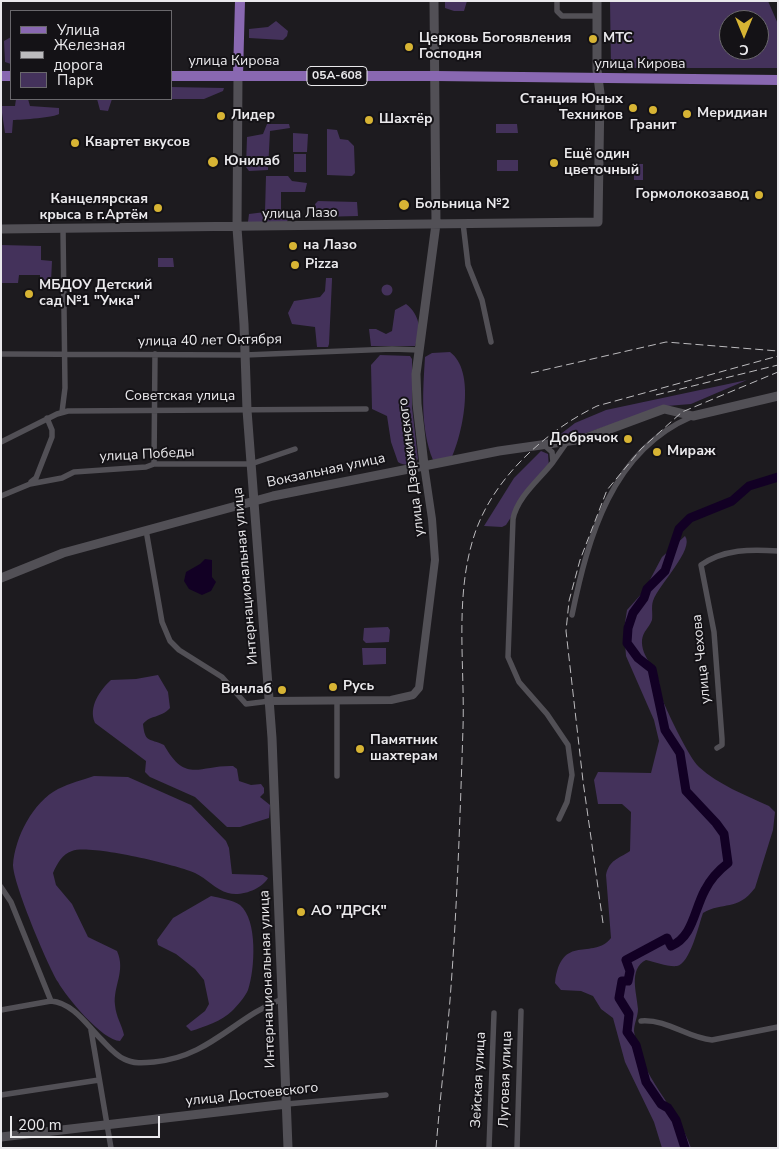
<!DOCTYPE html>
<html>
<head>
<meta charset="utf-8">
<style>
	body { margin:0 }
	#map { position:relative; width:779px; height:1149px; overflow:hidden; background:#1d1b1f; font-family:"Nunito Sans",sans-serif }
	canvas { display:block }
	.frame { position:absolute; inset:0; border:2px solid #eae9ec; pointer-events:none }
	.legend { position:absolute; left:10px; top:10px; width:162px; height:90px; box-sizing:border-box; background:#141216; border:1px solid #6a686c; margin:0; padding:6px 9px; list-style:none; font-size:15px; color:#eae9ec }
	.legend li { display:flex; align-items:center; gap:10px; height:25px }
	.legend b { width:25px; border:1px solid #6a686c }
	.north { position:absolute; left:719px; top:10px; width:50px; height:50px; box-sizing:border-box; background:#141216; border:1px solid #6a686c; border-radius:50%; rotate:180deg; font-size:14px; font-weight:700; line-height:20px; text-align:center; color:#eae9ec }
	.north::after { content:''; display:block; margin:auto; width:18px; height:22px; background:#d7b434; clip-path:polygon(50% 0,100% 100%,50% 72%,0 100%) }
	.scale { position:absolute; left:10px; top:1116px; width:150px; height:22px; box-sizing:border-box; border:2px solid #eae9ec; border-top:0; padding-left:6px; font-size:15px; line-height:18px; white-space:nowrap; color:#eae9ec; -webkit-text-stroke:4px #141216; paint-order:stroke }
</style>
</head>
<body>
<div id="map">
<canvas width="779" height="1149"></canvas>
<div class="frame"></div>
<ul class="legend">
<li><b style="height:6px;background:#8968b1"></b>Улица</li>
<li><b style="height:6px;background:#bcbbbe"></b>Железная дорога</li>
<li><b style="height:14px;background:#44325b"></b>Парк</li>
</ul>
<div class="north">С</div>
<div class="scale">200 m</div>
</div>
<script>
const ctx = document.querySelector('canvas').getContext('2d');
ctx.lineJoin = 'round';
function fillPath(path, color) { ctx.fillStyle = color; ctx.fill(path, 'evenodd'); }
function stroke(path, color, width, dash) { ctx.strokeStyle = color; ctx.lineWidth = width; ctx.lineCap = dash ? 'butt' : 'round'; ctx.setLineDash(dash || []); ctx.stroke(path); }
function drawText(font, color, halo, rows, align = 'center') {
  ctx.font = font + ' "Nunito Sans",sans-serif'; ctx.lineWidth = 4; ctx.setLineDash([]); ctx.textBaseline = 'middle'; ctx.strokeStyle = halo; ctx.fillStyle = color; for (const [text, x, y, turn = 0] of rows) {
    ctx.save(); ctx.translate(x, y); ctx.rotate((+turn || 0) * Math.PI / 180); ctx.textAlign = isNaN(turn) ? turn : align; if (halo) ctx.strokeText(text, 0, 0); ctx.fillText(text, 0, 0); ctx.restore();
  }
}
fillPath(new Path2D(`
	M445 1H467L464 11H454L445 8Z
	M610 1H768L778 24V68H611ZM729 20H759V50H729Z
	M276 21 288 31 287 36 283 40 249 38V29L268 27Z
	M11 37V64L5 62 4 41Z
	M171 87 224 88 223 91 204 99H112L108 111 100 110 97 99H171Z
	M16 99H28L30 106 59 108V114C56 117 21 120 13 120L12 133H5L1 106H15Z
	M267 124H289L290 128 270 131 268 170 249 171 246 167 247 137 263 134Z
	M496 124H517L518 133H496Z
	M327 129 337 130 340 139 348 140 354 146 355 173 352 176 327 175Z
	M293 133 308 134 307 152H293Z
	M294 154H306V172H294Z
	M497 160H518V171H497Z
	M634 164H643V180H634Z
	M266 176H288L292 181 307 183 305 192H281V212L289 215 287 222H248L249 214 265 212Z
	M318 201 357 202 358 216 318 217 315 204Z
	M1 245 41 246V260L52 261 51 282H40V275H19L18 283H1Z
	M158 258H173L174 267H158Z
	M326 278H332V280L329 344 328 347H317L315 327 292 324 288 313 294 301 320 297 325 291Z
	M381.5 290a5.5 5.5 0 1 1 11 0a5.5 5.5 0 1 1-11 0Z
	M406 304C420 315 422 330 415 346H371L369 329H376L386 334 392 331 395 310Z
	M450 352C476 371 463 432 452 457L433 460C420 428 423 390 425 357L432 353Z
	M380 355 410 356 412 359V407L418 459C413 466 404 466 398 462L391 442 387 416 372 409 371 365Z
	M747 380 691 404 667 406 580 435 553 440 575 423 606 410Z
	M541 451 548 454 549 467 524 497 506 525 502 527 484 526 514 478Z
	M685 536C695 549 659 584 653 601 651 607 653 614 652 620 649 628 643 631 642 640 641 657 655 666 659 681 660 685 659 689 660 693 664 706 689 758 699 767 719 785 745 795 769 806L775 812 773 830 755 888C737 912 723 901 703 913 699 924 690 964 677 966 668 967 655 962 646 960 628 969 637 993 638 1009 638 1016 634 1024 634 1031 639 1076 677 1106 691 1148H662L654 1122 625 1062 613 1018 601 1009 593 996 581 991 561 990 555 983C561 932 593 961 611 938L606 875C609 860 618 859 630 851L631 812 622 804H598L594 780 598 772 651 773 659 741 654 720 626 656 624 629 627 610 644 591 662 557Z
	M388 627 390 630 389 642 366 643 363 640 364 628Z
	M362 648H386V664L363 665Z
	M158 675 168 692 170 708C161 718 150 715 143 724 145 743 149 738 164 745 186 784 199 765 233 766L237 769 239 781 251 785 261 784 264 788V793L260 797 270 805 269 818 240 827H227L195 797 150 777 145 772 146 761 95 723C88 707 100 690 111 680L136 679Z
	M94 776 128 777 191 805 226 841 229 848 232 874 263 875 268 878C262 889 241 897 228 893 216 890 206 878 195 873 177 865 90 844 72 851 62 854 57 864 53 873L56 885 72 904 88 937 117 951C126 971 113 986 115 1005 116 1017 122 1025 124 1035L120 1041C103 1041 66 997 58 982 47 964 13 883 13 865 15 837 33 802 58 789 70 783 82 780 94 776Z
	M211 896C220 898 233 900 240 905 258 920 255 970 248 990 245 997 237 1006 232 1011 222 1021 204 1027 191 1031L186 1026 205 1011 209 1004 204 980 195 969 176 954 158 945 157 940 173 918Z`), '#44325b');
fillPath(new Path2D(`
	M205 559 212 560V577L216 582 211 591 202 595 189 589 184 581 186 572 200 564Z`), '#120024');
stroke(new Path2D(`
	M685 1148 676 1120 668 1108 661 1104 646 1082 636 1045 627 1032 629 1014 619 998 622 981H628L630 971 626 960 667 938 671 946C693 937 694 910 705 890 710 880 719 870 728 863L724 834 716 823 686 791 680 753 665 730 652 669 638 658 627 643 628 628 633 613 644 598 647 589 665 571 679 529 690 518 732 501 749 486 778 477`), '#120024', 9);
stroke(new Path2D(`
	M557 1V11L562 16H597
	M463 223 468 265 482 300 491 342
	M1 354 245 355 392 349 419 350
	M62 412 65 388 63 229
	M1 442 57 414 68 411 366 409
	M544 445 552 452 553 462C540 479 517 497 513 519L508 657 519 682 547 714 568 745 572 775 567 802 559 819
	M553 462 567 442
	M154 464 155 354
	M31 482 36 478 52 437V430L47 418
	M1 496 30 484 62 478 74 472 146 467 154 464H251L295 449
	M146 530 162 622 170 641 179 650 222 677 246 704 270 701
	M572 615C588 537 612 451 691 417
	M337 701V776
	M717 748 722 745V739L714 632 701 565C724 549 751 549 778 551
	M1 887 11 902 51 1001C73 1003 87 1025 101 1039 108 1046 115 1055 124 1059 133 1064 144 1063 154 1062 209 1057 234 1018 282 999
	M1 1010 51 1001
	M641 1021C668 1019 687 1038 712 1040L778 1027
	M91 1030 111 1148
	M1 1095 99 1080
	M287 1104 386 1095
	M489 1148 494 1013
	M517 1148 521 1011`), '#525056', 5.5);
stroke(new Path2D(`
	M270 701 391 700 413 695 419 688 435 560 432 519 424 465`), '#525056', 8);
stroke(new Path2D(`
	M238 75 237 228 244 324 247 410 272 738 288 1148
	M1 229 598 222 600 93 597 70V1
	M424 465 417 404 416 374 436 224 434 1
	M1 578 63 553 273 496 499 451 583 439 664 409 693 416 778 396
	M1 1137 287 1104`), '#525056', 9);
stroke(new Path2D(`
	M238 75 240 1
	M1 76H11
	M171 76H436L778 80`), '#8968b1', 10);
stroke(new Path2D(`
	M531 373 666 342 778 351
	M656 395 778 365
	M603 923 583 781 566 631 569 601 580 560 607 490 641 449 682 412 778 372
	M436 1148C440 1098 446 1049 450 1000 457 910 460 819 463 728 465 664 454 595 475 533 494 477 546 431 597 406L778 356`), '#bcbbbe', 1, [8, 4]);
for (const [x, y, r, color] of [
	[593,39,5,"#d7b434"],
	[409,47,5,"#d7b434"],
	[633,108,5,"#d7b434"],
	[653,110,5,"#d7b434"],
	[687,114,5,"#d7b434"],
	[221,116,5,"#d7b434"],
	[369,120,5,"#d7b434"],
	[75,143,5,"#d7b434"],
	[213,162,6,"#d7b434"],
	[554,163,5,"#d7b434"],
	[759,195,5,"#d7b434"],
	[404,205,6,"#d7b434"],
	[158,208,5,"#d7b434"],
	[293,246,5,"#d7b434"],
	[295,265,5,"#d7b434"],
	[29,294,5,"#d7b434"],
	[628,439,5,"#d7b434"],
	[657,452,5,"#d7b434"],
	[333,687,5,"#d7b434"],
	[282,690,5,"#d7b434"],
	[360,749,5,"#d7b434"],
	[301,912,5,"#d7b434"]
]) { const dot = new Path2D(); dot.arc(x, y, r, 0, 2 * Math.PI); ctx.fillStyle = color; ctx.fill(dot); stroke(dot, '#141216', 2); }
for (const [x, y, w] of [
	[337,76,60]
]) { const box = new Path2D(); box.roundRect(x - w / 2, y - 9.5, w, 19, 4); ctx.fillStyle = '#141216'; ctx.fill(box); stroke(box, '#eae9ec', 1); }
drawText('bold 12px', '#eae9ec', null, [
	["05А-608",337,76]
]);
drawText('bold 14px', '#eae9ec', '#141216', [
	["Церковь Богоявления",419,39],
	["Господня",419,55],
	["МТС",603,39],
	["Станция Юных",623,100,"right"],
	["Техников",623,116,"right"],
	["Меридиан",697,114],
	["Лидер",231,116],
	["Шахтёр",379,120],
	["Гранит",653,126,"center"],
	["Квартет вкусов",85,143],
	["Ещё один",564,155],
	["цветочный",564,171],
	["Юнилаб",224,162],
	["Гормолокозавод",749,195,"right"],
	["Канцелярская",148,200,"right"],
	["крыса в г.Артём",148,216,"right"],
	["Больница №2",415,205],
	["на Лазо",303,246],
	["Pizza",305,265],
	["МБДОУ Детский",39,286],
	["сад №1 \"Умка\"",39,302],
	["Добрячок",618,439,"right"],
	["Мираж",667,452],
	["Русь",343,687],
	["Винлаб",272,690,"right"],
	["Памятник",370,741],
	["шахтерам",370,757],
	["АО \"ДРСК\"",311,912]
], 'left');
drawText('14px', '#eae9ec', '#141216', [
	["улица Кирова",234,62],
	["улица Кирова",640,65],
	["улица Лазо",300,214,-1],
	["улица 40 лет Октября",210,341,-1],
	["Советская улица",180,397],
	["улица Победы",147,455,-3],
	["улица Дзержинского",412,467,-97],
	["Вокзальная улица",326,471,-12],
	["Интернациональная улица",246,576,-95],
	["улица Чехова",702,659,-96],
	["Интернациональная улица",268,979,-92],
	["Луговая улица",506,1079,-88],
	["Зейская улица",479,1080,-87],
	["улица Достоевского",252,1095,-6]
]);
</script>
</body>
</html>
